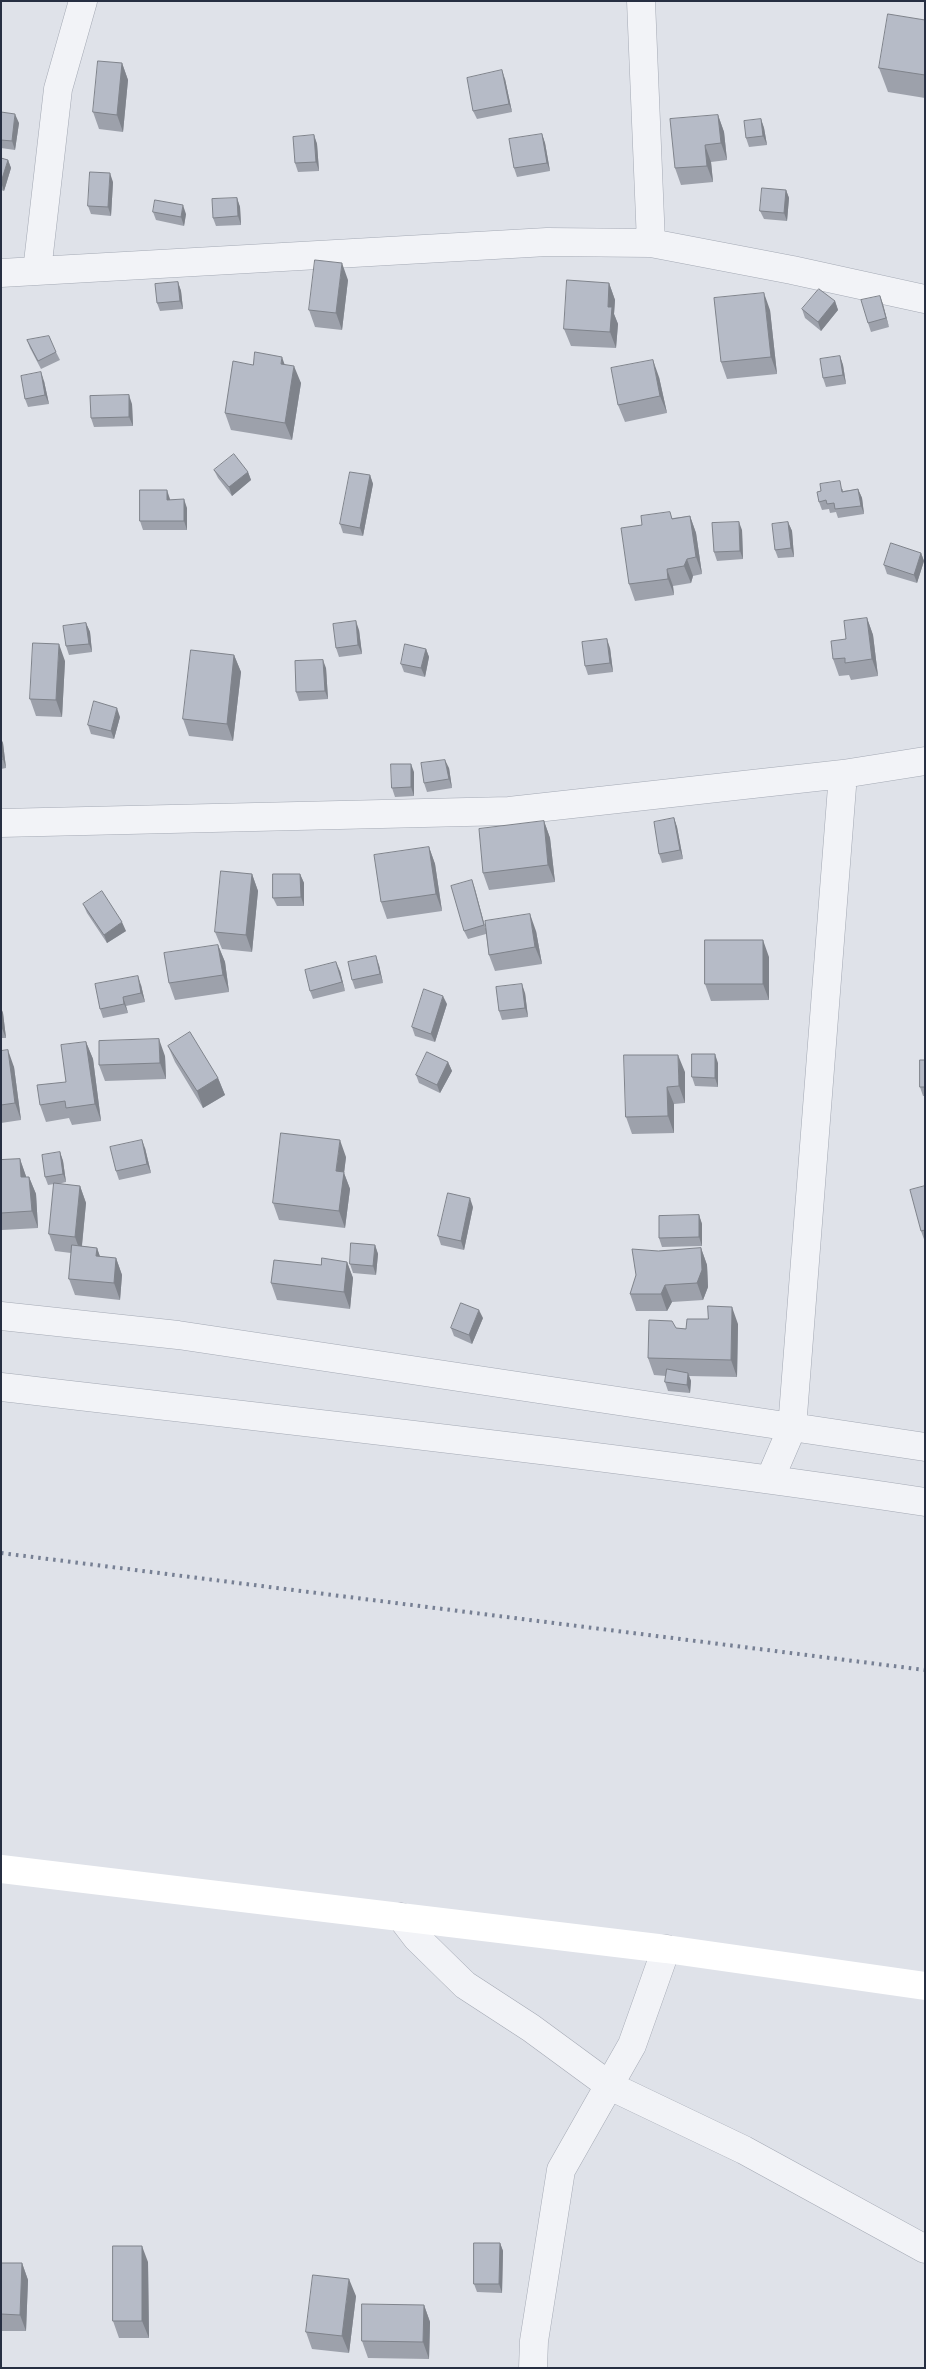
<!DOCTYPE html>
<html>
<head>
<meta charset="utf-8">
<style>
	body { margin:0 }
	#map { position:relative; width:926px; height:2369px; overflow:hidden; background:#dfe2e9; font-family:"Open Sans",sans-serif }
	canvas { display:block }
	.frame { position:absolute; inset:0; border:2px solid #272f42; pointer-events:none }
</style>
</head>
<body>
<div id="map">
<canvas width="926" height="2369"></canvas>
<div class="frame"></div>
</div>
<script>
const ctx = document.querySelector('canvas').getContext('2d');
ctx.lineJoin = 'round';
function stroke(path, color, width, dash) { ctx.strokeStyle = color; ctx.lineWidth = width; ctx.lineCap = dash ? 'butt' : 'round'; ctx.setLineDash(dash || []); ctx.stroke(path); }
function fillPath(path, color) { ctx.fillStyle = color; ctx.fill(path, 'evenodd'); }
const street = new Path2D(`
	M641 1 651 243
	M37 271 58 89 83 1
	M1 273 547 242 651 243 792 270 925 299
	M1 823 509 811 843 774 925 761
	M1 1316 178 1335 925 1447
	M1 1387C309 1423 618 1456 925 1502
	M770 1479 792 1428 843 774
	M401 1917 417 1938 465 1985 531 2028 610 2086 744 2150 925 2249
	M533 2368 534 2341 561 2170 632 2045 666 1949`);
stroke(street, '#a4a9b4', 29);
stroke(street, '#f2f3f7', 28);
stroke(new Path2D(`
	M1 1869 666 1949 925 1986`), '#fff', 28);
stroke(new Path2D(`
	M1 1553 925 1670`), '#778094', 4, [2.5, 5]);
fillPath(new Path2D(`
	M925 20V98L888 92 879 68Z
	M122 63 128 80 123 132 99 129 93 112Z
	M505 79 512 112 477 119 473 111Z
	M1 112 19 123 15 150 1 148Z
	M718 115 724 132 727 160 711 162 713 182 681 185 675 168Z
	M761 119 764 128 767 145 749 147 746 138Z
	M542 134 545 143 550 171 517 177 514 168Z
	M314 135 317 144 319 171 298 172 295 163Z
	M1 158 8 160 11 168 4 191 1 190Z
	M113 182 111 216 91 214 88 206Z
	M786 190 789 198 787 221 764 219 760 211Z
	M237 198 240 207 241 225 216 226 213 218Z
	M153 212 186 214 184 226 156 220Z
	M348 280 342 330 315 327 309 310Z
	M178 282 181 291 183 309 160 311 157 303Z
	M609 283 615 300 614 314 618 324 616 348 571 346 564 329Z
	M880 296 889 327 871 332 868 323Z
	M835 301 838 310 821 331 805 318 802 309Z
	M770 310 777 374 727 379 721 362Z
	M27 340 56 352 60 360 41 369 30 348Z
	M840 356 843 365 846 384 826 387 823 378Z
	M285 364 301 383 292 440 231 430 225 413 253 365Z
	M659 377 667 413 625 422 618 405Z
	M44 381 49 404 28 407 25 399Z
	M132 404 133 426 94 427 91 418Z
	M214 470 248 472 251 480 232 496 218 478Z
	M370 475 373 484 363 536 343 533 340 524Z
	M843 489V491L858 489 862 498 864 514 838 518 836 512 830 513 829 509 822 510 819 502Z
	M170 500 187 508V530H143L140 521Z
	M690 516 696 533 702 574 693 576 691 583 673 586 674 595 635 601 629 584 642 525 673 518Z
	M788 522 792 531 794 557 778 558 775 550Z
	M742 530 743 559 717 561 714 552Z
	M921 553 924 561 917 583 887 574 884 565Z
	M867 618 873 635 878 676 851 680 849 675 839 676 833 659 846 639Z
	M86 623 90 632 92 652 69 655 66 646Z
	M359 630 362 654 339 657 336 648Z
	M610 648 613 672 588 675 585 666Z
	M426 649 429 657 425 677 404 672 401 664Z
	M234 655 241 672 233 741 189 736 183 719Z
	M65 661 62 717 36 716 30 699Z
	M326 668 328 699 299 701 296 692Z
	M120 717 114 739 91 734 88 725Z
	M1 739 3 743 6 768 1 769Z
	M449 768 452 788 427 792 424 783Z
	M414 772V796L395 797 392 788Z
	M674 818 677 827 683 859 662 863 659 854Z
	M544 821 550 838 555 882 489 890 483 873Z
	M429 847 435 864 442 911 387 919 381 902Z
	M252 874 258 891 252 952 222 949 215 932Z
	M300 874 304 883V906H277L273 898Z
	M472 880 485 928 536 931 542 964 495 971 489 955 486 934 468 939 464 931Z
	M83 904 126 931 107 943 87 913Z
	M218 945 225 962 229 992 175 1000 169 983Z
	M769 957V1000L711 1001 705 984Z
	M379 965 383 983 355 989 352 980Z
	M340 971 345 991 313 999 310 991Z
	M141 985 145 1002 126 1006 128 1013 103 1018 100 1009Z
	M525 993 528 1017 502 1020 499 1011Z
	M447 1004 435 1042 415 1036 412 1027Z
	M1 1008 3 1013 6 1038H1Z
	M86 1042 93 1059 101 1121 72 1125 69 1118 46 1122 40 1105 66 1082Z
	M168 1046 218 1078 225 1095 203 1108 175 1062Z
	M1 1051 14 1067 21 1120 1 1123Z
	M165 1056 166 1079 105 1081 99 1065Z
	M925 1060V1096H923L920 1087Z
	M448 1062 452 1071 440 1093 419 1083 416 1075Z
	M718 1063V1087L695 1086 692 1077Z
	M685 1072V1103L674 1104V1133L632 1134 626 1117Z
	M145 1148 151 1173 119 1180 116 1171Z
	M60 1152 63 1161 66 1182 58 1184 80 1186 86 1203 82 1246 97 1248 100 1257 116 1258 122 1275 120 1300 75 1295 69 1279 71 1253 55 1251 49 1234 54 1184 48 1185 45 1177Z
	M346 1157 344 1173 350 1189 345 1228 279 1220 273 1203Z
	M20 1159 26 1177H29L36 1194 38 1228 2 1230 1 1228V1160Z
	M925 1186V1242L921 1231Z
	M473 1207 464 1250 441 1245 438 1236Z
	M699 1215 702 1224V1246L662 1247 659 1238Z
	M375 1245 378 1254 376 1275 353 1273 350 1264Z
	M701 1248 707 1265 708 1287 703 1300 672 1302 667 1311H636L630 1294 658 1251Z
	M347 1262 353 1278 350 1309 277 1300 271 1283 321 1265Z
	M483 1318 472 1344 454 1336 451 1328Z
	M738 1324 737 1377 689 1376 691 1381 690 1393 668 1391 665 1382 666 1376 654 1375 648 1358 676 1328 686 1329Z
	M500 2243 503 2251 502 2293 477 2292 474 2284Z
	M148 2262 149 2338H119L113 2321Z
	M1 2263H22L28 2280 26 2331H1Z
	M356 2296 349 2353 312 2349 306 2332Z
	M424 2305 430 2322 429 2359 368 2358 362 2341Z`), '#9da1ab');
fillPath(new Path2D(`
	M122 63 128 80 123 132 117 115Z
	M502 70 505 79 512 112 509 104Z
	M15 114 19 123 15 150 12 141Z
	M718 115 724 132 727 160 721 143Z
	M761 119 764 128 767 145 763 136Z
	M542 134 545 143 550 171 547 163Z
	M314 135 317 144 319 171 316 162Z
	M705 145 711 162 713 182 707 166Z
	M8 160 11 168 4 191 1 182Z
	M110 173 113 182 111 216 108 207Z
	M786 190 789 198 787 221 784 213Z
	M237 198 240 207 241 225 238 216Z
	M183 205 186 214 184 226 181 217Z
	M342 263 348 280 342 330 336 313Z
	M178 282 181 291 183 309 180 301Z
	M609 283 615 300 614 314 618 324 616 348 610 332 608 307Z
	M764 293 770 310 777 374 771 357Z
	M880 296 883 304 889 327 886 318Z
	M835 301 838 310 821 331 818 322Z
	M840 356 843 365 846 384 843 375Z
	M282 357 288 374 281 364Z
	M653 360 659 377 667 413 660 396Z
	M294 366 301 383 292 440 285 423Z
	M41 372 44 381 49 404 45 395Z
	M129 395 132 404 133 426 129 417Z
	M248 472 251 480 232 496 229 487Z
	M370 475 373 484 363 536 360 528Z
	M858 489 862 498 864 514 861 506Z
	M167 490 170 499V508L167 500Z
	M184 499 187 508V530L184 521Z
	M690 516 696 533 702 574 696 557Z
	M739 522 742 530 743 559 740 551Z
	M788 522 792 531 794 557 791 548Z
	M921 553 924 561 917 583 914 575Z
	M687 559 693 576 691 583 684 566Z
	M667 569 673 586 674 595 668 579Z
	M867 618 873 635 878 676 872 659Z
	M356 621 359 630 362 654 358 645Z
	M86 623 90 632 92 652 89 644Z
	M607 639 610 648 613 672 610 663Z
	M59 644 65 661 62 717 56 700Z
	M426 649 429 657 425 677 421 668Z
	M234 655 241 672 233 741 227 724Z
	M323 660 326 668 328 699 325 691Z
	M117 708 120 717 114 739 111 731Z
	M1 739 3 743 6 768 3 759 1 747Z
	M445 760 449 768 452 788 449 779Z
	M411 764 414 772V796L411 787Z
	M674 818 677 827 683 859 680 850Z
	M544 821 550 838 555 882 548 865Z
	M429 847 435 864 442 911 436 894Z
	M252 874 258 891 252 952 246 935Z
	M300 874 304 883V906L301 897Z
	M472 880 475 889 487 934 484 925Z
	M530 914 536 931 542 964 535 947Z
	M122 922 126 931 107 943 104 935Z
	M763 940 769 957V1000L763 984Z
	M218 945 225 962 229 992 223 975Z
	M376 956 379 965 383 983 380 974Z
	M336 962 340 971 345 991 342 982Z
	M138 976 141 985 145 1002 141 993Z
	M522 984 525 993 528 1017 525 1008Z
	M443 996 447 1004 435 1042 431 1034Z
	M123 997 126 1006 128 1013 124 1004Z
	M1 1008 3 1013 6 1038 1 1026Z
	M159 1039 165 1056 166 1079 160 1063Z
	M86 1042 93 1059 101 1121 95 1104Z
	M8 1050 14 1067 21 1120 15 1103Z
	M715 1054 718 1063V1087L715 1078Z
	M678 1055 685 1072V1103L679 1086Z
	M448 1062 452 1071 440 1093 437 1085Z
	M218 1078 225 1095 203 1108 197 1091Z
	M667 1087 674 1104V1133L668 1116Z
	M142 1140 145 1148 151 1173 147 1164Z
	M340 1140 346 1157 344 1173 350 1189 345 1228 339 1211 336 1171Z
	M60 1152 63 1161 66 1182 63 1174Z
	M20 1159 26 1176 27 1194 21 1177Z
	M29 1177 36 1194 38 1228 32 1211Z
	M80 1186 86 1203 81 1254 75 1237Z
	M470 1198 473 1207 464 1250 461 1241Z
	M699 1215 702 1224V1246L699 1237Z
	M375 1245 378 1254 376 1275 373 1266Z
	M97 1248 103 1265 96 1256Z
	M701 1248 707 1265 708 1287 703 1300 697 1283Z
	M116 1258 122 1275 120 1300 114 1283Z
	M347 1262 353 1278 350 1309 344 1292Z
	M665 1285 672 1302 667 1311 661 1294Z
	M732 1307 738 1324 737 1377 731 1360Z
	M479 1310 483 1318 472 1344 469 1335Z
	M688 1373 691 1381 690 1393 687 1385Z
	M500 2243 503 2251 502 2293 499 2284Z
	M142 2246 148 2262 149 2338 142 2321Z
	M22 2263 28 2280 26 2331 20 2315Z
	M349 2279 356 2296 349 2353 342 2336Z
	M424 2305 430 2322 429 2359 423 2342Z`), '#7f838b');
const building = new Path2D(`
	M888 14 925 20V75L879 68Z
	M98 61 122 63 117 115 93 112Z
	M502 70 509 104 473 111 467 78Z
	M1 112 15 114 12 141 1 140Z
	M718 115 721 143 705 145 707 166 675 168 670 119Z
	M761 119 763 136 746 138 744 121Z
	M542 134 547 163 514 168 509 139Z
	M314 135 316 162 295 163 293 137Z
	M1 158 8 160 1 182Z
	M90 172 110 173 108 207 88 206Z
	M762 188 786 190 784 213 760 211Z
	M237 198 238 216 213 218 212 199Z
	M155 200 183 205 181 217 153 212Z
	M315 260 342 263 336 313 309 310Z
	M567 280 609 283 608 307H612L610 332 564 329Z
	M178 282 180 301 157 303 155 284Z
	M819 289 835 301 818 322 802 309Z
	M764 293 771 357 721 362 714 298Z
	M880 296 886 318 868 323 861 300Z
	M49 336 56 352 38 361 27 340Z
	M255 352 282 357 281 364 294 366 285 423 225 413 233 361 253 365Z
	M840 356 843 375 823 378 820 359Z
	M653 360 660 396 618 405 611 368Z
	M41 372 45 395 25 399 21 376Z
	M129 395V417L91 418 90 396Z
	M234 454 248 472 229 487 214 470Z
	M350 472 370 475 360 528 340 524Z
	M840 481 842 492 858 489 861 506 835 509 834 503 827 504 826 500 819 502 817 492 821 491 820 484Z
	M140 490H167V500L184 499V521H140Z
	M670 512 672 519 690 516 696 557 687 559 684 566 667 569 668 579 629 584 621 528 642 525 641 516Z
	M739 522 740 551 714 552 712 523Z
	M788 522 791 548 775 550 772 524Z
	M891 543 921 553 914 575 884 565Z
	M867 618 872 659 845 663V658L833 659 831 641 846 639 844 621Z
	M356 621 358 645 336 648 333 624Z
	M86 623 89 644 66 646 63 626Z
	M607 639 610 663 585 666 582 642Z
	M33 643 59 644 56 700 30 699Z
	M405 644 426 649 421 668 401 664Z
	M191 650 234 655 227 724 183 719Z
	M323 660 325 691 296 692 295 661Z
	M94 701 117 708 111 731 88 725Z
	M1 747 3 759 1 760Z
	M445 760 449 779 424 783 421 763Z
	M391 764H411V787L392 788Z
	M674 818 680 850 659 854 654 822Z
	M544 821 548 865 483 873 479 829Z
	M429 847 436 894 381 902 374 855Z
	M221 871 252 874 246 935 215 932Z
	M273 874H300L301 897 273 898Z
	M472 880 484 925 464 931 451 886Z
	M102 891 122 922 104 935 83 904Z
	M530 914 535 947 489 955 485 921Z
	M705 940H763V984H705Z
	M218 945 223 975 169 983 164 953Z
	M376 956 380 974 352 980 348 962Z
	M336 962 342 982 310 991 305 970Z
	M138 976 141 993 123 997 124 1004 100 1009 95 984Z
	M522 984 525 1008 499 1011 496 987Z
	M424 989 443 996 431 1034 412 1027Z
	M190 1032 218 1078 197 1091 168 1046Z
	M159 1039 160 1063 99 1065V1041Z
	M86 1042 95 1104 66 1108 65 1101 40 1105 37 1085 66 1082 61 1045Z
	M8 1050 15 1103 1 1105V1051Z
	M427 1052 448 1062 437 1085 416 1075Z
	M692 1054H715V1078L692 1077Z
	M624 1055H678L679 1086 667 1087 668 1116 626 1117Z
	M920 1060H925V1087H920Z
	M281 1133 340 1140 336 1171 344 1172 339 1211 273 1203Z
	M142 1140 147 1164 116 1171 110 1147Z
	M60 1152 63 1174 45 1177 42 1155Z
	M20 1159 21 1177H29L32 1211 1 1213V1160Z
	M54 1183 80 1186 75 1237 49 1234Z
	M925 1186V1230L921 1231 910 1190Z
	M448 1193 470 1198 461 1241 438 1236Z
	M699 1215V1237L659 1238V1216Z
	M351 1243 375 1245 373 1266 350 1264Z
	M72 1245 97 1248 96 1256 116 1258 114 1283 69 1279Z
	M701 1248 702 1270 697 1283 665 1285 661 1294H630L636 1275 632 1249 658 1251Z
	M322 1258 347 1262 344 1292 271 1283 274 1260 321 1265Z
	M461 1303 479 1310 469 1335 451 1328Z
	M708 1306 732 1307 731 1360 648 1358 649 1320 672 1321 676 1328 686 1329 687 1319H708Z
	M667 1369 688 1373 687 1385 665 1382Z
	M474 2243H500L499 2284H474Z
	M113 2246H142V2321H113Z
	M1 2263H22L20 2315 1 2314Z
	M313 2275 349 2279 342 2336 306 2332Z
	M362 2304 424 2305 423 2342 362 2341Z`);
fillPath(building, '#b6bbc7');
stroke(building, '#7f838b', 1);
</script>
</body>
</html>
